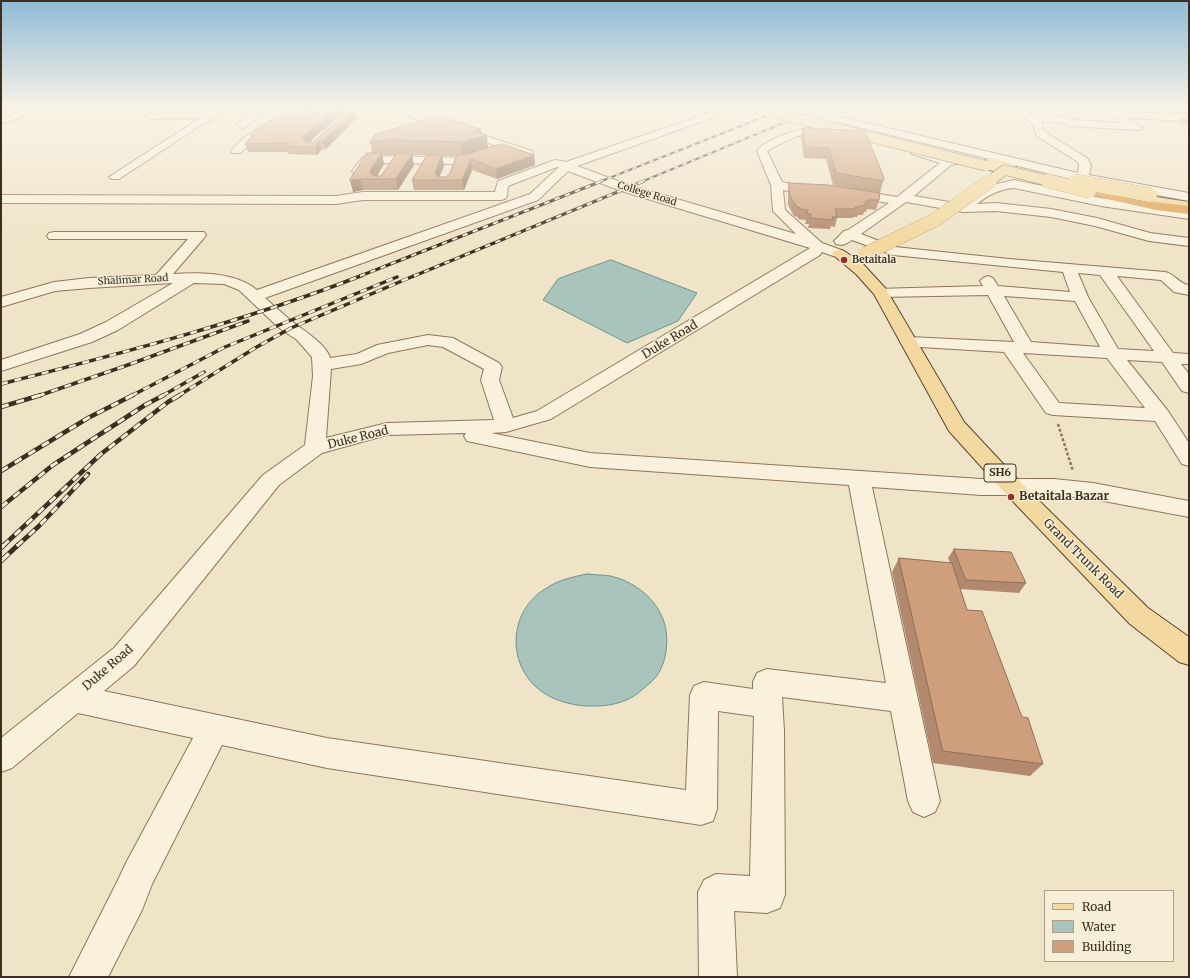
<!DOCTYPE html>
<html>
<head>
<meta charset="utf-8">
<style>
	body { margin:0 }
	#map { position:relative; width:1190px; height:978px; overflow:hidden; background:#f0e4c8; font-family:Merriweather,serif }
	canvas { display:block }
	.frame { position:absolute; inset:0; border:2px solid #3d2e20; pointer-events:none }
	.legend { position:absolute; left:1044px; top:890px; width:130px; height:72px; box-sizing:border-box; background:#f7eed8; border:1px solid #ada18e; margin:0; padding:5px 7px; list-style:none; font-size:12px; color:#3d2e20 }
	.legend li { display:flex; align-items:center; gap:8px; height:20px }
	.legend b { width:20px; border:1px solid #ada18e }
</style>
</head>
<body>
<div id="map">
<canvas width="1190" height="978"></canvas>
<div class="frame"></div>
<ul class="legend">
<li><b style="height:5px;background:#f3d9a0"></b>Road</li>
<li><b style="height:11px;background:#a9c4bc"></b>Water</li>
<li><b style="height:11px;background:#cf9f7d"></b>Building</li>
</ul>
</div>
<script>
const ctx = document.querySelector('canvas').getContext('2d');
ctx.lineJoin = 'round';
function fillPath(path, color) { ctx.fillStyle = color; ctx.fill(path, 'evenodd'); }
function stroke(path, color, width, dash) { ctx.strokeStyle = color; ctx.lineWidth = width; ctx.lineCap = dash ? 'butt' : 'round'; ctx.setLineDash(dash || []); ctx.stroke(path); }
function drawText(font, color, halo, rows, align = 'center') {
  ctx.font = font + ' Merriweather,serif'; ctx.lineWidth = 3; ctx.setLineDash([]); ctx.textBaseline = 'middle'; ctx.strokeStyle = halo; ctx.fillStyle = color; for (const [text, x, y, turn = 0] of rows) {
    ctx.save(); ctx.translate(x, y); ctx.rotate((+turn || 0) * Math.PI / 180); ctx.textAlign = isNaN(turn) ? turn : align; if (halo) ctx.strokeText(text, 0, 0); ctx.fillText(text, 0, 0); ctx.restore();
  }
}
const water = new Path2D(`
	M611 260 697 293 678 321 627 343 543 300 558 279Z
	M587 574C595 575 604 575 611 576 646 585 672 614 666 651 665 662 659 676 650 683 645 687 640 692 634 696 623 703 608 706 596 706 575 707 551 701 535 686 506 658 511 610 545 589 558 580 572 577 587 574Z`);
fillPath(water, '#a9c4bc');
stroke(water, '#6f938a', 1);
const minor = new Path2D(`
	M35 107H48L46 109 1 124V118Z
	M222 107H270L271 108 246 127 242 128 237 125 238 123 256 111 230 110 198 127 119 179H111L109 177 200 118 152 119 149 118 147 116 149 114 211 112Z
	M322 107H332L314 120 282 123 258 137 240 153H232L231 151C240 139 269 118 284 116 302 114 306 119 322 107Z
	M351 107H361L334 132H326L325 130 326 128Z
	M384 107H397L532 151 533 153 532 155H524L386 109Z
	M726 107H739L737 109 577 166 629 185 796 234 773 211 771 185 757 151C760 145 766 143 772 140 793 130 812 124 836 130L837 132 836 134C829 136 821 133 814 133 797 134 782 143 767 151L782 182 796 185 798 188 796 191 792 192 783 190 785 210 822 243 844 251 846 254 844 257 839 258 822 252 820 255 551 419 506 432 491 433 590 453 981 479H1054L1093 483 1189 501V517L1093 499 1054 495H981L872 487 940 801 935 812 924 817 913 812 908 801 891 711 782 697 784 731 785 895 780 908 767 913 734 911 737 977H699L698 892 704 880 716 874 750 876 754 716 718 711 717 809 713 821 701 825 327 768 222 745 152 884 142 910 108 977H69L116 884 127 861 193 738 78 713 12 768 1 772V738L114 648 263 475 305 445 313 376 312 357 297 340 278 327 239 290 224 284 194 283 118 330 92 342 1 371V360L80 334 106 322 173 283 89 288 55 291 1 307V297L54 282 89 278 156 275 188 239H49L47 236 49 233 54 232H204L206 235 204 238 173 274C199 272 236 272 257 290L530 194 559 167H557L508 186 507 196 505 199 501 200H363L336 204 1 203V195L336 196 363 192H495L498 181 552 161 556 160 566 162ZM568 171 621 191 810 248 537 411 513 418 499 380 502 367 499 363 453 338 428 335 377 345 357 354 330 358C327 344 300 328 289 319 281 312 273 305 265 298L538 200ZM428 345 443 347 484 369 481 380 494 420 387 423 326 438 331 369 361 364 388 353ZM466 433 464 436 467 441 590 467 849 485 886 683 767 669 757 673 753 682V689L704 682 694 686 690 695 686 790 327 738 104 691 134 666 279 485 322 453 387 435Z
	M1007 107H1018L1031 114 1068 117 1073 120 1123 123 1097 107H1108L1116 111 1189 115V121L1127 118 1142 127 1141 129 1137 130 1069 126 1066 125 1064 123 1041 121 1045 132 1087 158 1091 165 1089 175 1189 193V201L1067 178 838 122 836 120 841 117 1078 173 1079 165 1078 162 1037 136 1032 123Z
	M916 149 949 159H963L965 161 963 163 951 165 914 196 961 204 988 186 1014 180 1101 198 1189 211V219L1101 206 1014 188C999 189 988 195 977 204L996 203 1051 209 1097 218 1150 233 1189 238V246L1149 241 1095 226 1051 217 996 211 963 212 906 202 861 234 895 247 1009 259 1165 272C1175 274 1179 284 1189 285V295L1174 292 1161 280 1117 276 1173 353 1189 354V364H1181L1189 374V393L1182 391 1162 362 1127 360 1168 411 1189 443V466L1182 464 1155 421 1053 415 1046 413 1004 352 903 346 900 342 903 338 909 337 1014 342 988 295 881 297 876 295 873 292 876 289 983 286 980 281 983 278 988 276 993 278 998 286 1070 292 1063 272 893 255 852 240C846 244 843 246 836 244L834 241 844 231 848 230 889 203 846 196 844 193 846 190 850 189 897 197 940 163 912 154 911 152ZM1078 273 1100 275 1154 351 1118 349 1088 297ZM1004 296 1075 301 1100 347 1031 342ZM1023 353 1107 358 1145 408 1059 403Z
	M483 152 487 153 488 155 487 157 464 164 369 163 362 173H354L352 171 362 158 366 157 395 156 463 158Z`);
const major = new Path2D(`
	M990 158 1014 164 1016 166C1007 177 994 171 982 168L980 166C983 162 985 159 990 158Z
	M1123 192 1189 202V210L1119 199 1117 196 1119 193Z
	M839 250 844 251 862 263 886 289 964 422 1021 483 1148 608 1189 637V665L1179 662 1130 624 1005 493 949 431 874 294 856 274 832 254 834 251Z`);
const highway = new Path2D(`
	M1089 187 1156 202 1189 206V214L1156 210 1085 194 1083 191 1085 188Z`);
stroke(minor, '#8d765c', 2);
stroke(major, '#5b4430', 2);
stroke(highway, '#5b4430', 2);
stroke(new Path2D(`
	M1058 424 1073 471`), '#8d765c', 2.5, [3, 2]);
fillPath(minor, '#faf1dc');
fillPath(major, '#f3d9a0');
fillPath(highway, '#e0a458');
const railFar4 = new Path2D(`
	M599 182 789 107
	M641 182 822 107`);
const railFar3 = new Path2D(`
	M360 276 602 181
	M414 276 644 181`);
const railFar2 = new Path2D(`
	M1 384C123 353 246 321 363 275
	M38 396 125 366 248 321
	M131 396 225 347 397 277
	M162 396 204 372
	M178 396 255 348 291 328 416 275`);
const railFar1 = new Path2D(`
	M1 407 41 395
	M1 471 88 418 133 395
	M1 507 53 465 145 405 164 395
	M3 546 101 454 168 402 180 395
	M17 546 39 526 88 474`);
const rail = new Path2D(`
	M1 548 4 545
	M1 561 18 545`);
stroke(railFar4, '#3d2e20', 2);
stroke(railFar3, '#3d2e20', 3);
stroke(railFar2, '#3d2e20', 3.5);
stroke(railFar1, '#3d2e20', 4.5);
stroke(rail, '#3d2e20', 5);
stroke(railFar4, '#f7eed8', 1.5, [4.5]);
stroke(railFar3, '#f7eed8', 2, [5.5]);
stroke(railFar2, '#f7eed8', 2.5, [7]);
stroke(railFar1, '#f7eed8', 3, [8]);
stroke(rail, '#f7eed8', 3.5, [11]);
const majorBridgeFar1 = new Path2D(`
	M751 107 986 166
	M1075 181 1079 182
	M988 182 1005 170 1052 182`);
const majorBridge = new Path2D(`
	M1048 181 1089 191
	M1075 181 1150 195
	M865 254 935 220 990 181`);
stroke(majorBridgeFar1, '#5b4430', 11, []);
stroke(majorBridge, '#5b4430', 14, []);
stroke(majorBridgeFar1, '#f3d9a0', 10);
stroke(majorBridge, '#f3d9a0', 14);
fillPath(new Path2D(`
	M283 107H320L307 113 285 114Z
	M1150 107H1189V114L1155 112Z
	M355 110 357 118 326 149 321 150 317 155 288 154 287 152H248L245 144 251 136V135L337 116V117L310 142H314Z
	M1182 118H1189V124H1183L1180 122Z
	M803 128 884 178 880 193 833 185 826 159 804 158 801 139Z
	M481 129V133L488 148 534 155 535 165 497 179 472 170 464 190H414L412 180 427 155H412L414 165 398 190H363L353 192 372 153 370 142ZM382 155H396L381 176H377L384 164ZM442 156H456L450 173 446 177H439L444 166Z
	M789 183 879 200 876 210 867 209 866 212H864L863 215H858L857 217H853V218H837L835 227 831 226 830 229 808 228 809 224H805L806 220 798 219V217L794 216 788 205V192Z
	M954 549 1026 583 1019 593 960 589 967 610 1022 717 1043 764 1030 776 933 763 892 572 899 558 950 563 948 558Z`), '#b2896c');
fillPath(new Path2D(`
	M306 107H320L307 113Z
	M337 107H349L337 116V117L305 146 302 138Z
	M355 110 357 118 326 149 323 141Z
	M481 129V136L487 135 488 149 463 156 461 142 475 131Z
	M319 141 321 150 317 155 315 147Z
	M382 153 384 164 375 179 370 171Z
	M412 154 414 165 398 190 396 179Z
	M442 155 444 166 438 180 435 173Z
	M534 155 535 165 497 179 496 169Z
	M471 159 472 170 464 190 462 180Z
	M360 179 363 190 353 192 350 180Z`), '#916f58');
const building = new Path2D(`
	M322 107H337L334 109H335L302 138 305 142H314L349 110H355L323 141H319L315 147 285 146 288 143 245 144 253 135H251L256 130 280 116 312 114Z
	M1156 107H1189V110L1157 108Z
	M439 116 481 129 475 131 487 135 461 142 392 140 370 142 376 134Z
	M1182 118H1189V120H1186Z
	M803 128 865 131 884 178 883 181 836 173 829 148 806 147Z
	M502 144 534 155 496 169 471 159 462 180H412L427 155H442L435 173 438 177H446L450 173 457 155 467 154Z
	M367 153H382L370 171 373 176H381L397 153 412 154 396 179H360L350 180Z
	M789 183 828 185 880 193 879 200H868L869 202H865L866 205 860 206V207H855L856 209H835L837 217H832L833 220 810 218 811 214H807L808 210 800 209V208L796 206 790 196Z
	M954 549 1011 552 1026 583 966 580Z
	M899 558 952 563 967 610 982 611 1022 717 1028 718 1043 764 943 751Z`);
fillPath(building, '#cf9f7d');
stroke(building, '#916f58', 1);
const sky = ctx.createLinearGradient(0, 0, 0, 244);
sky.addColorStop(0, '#8fbad6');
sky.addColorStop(0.44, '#f8f3e6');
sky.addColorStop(1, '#f8f3e600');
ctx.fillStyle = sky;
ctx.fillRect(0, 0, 1190, 244);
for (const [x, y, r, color] of [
	[844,260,4,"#9e2a2b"],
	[1011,497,4,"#9e2a2b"]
]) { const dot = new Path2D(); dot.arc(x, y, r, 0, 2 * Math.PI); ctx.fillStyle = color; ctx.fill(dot); stroke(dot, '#f7eed8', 1.5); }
drawText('10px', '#3d2e20', '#f7eed8', [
	["College Road",647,194,17],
	["Shalimar Road",133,280,-3]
]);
drawText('bold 10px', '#3d2e20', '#f7eed8', [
	["Betaitala",852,260]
], 'left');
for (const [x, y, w] of [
	[1000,473,32]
]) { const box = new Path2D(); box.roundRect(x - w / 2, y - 9, w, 18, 3); ctx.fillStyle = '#f7eed8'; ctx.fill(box); stroke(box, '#3d2e20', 1); }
drawText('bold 11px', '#3d2e20', null, [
	["SH6",1000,473]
]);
drawText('12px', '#3d2e20', '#f7eed8', [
	["Duke Road",670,340,-31],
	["Duke Road",358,438,-14],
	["Grand Trunk Road",1083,559,45],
	["Duke Road",108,668,-41]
]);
drawText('bold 12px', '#3d2e20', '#f7eed8', [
	["Betaitala Bazar",1019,497]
], 'left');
</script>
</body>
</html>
